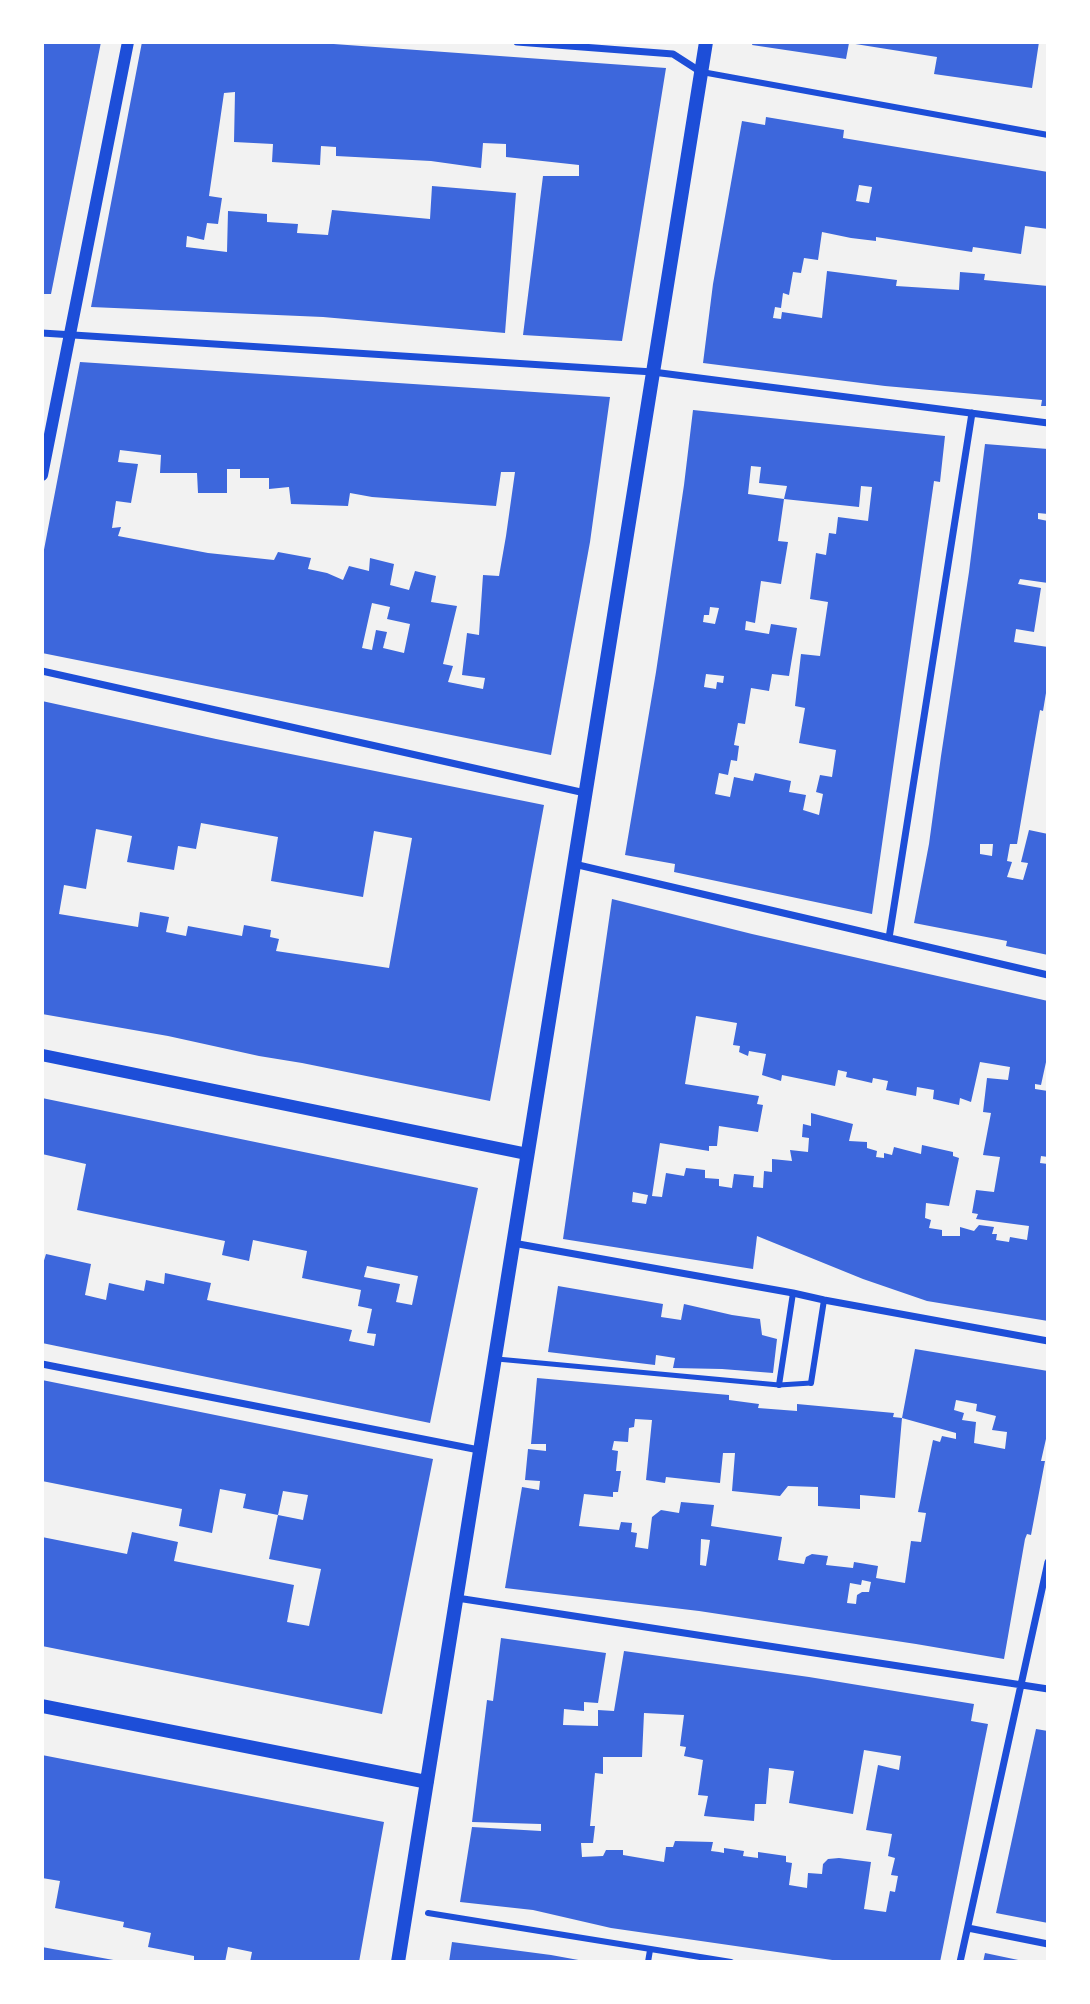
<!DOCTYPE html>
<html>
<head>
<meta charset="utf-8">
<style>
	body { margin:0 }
	#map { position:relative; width:1090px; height:2004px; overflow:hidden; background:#f2f2f2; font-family:Helvetica,sans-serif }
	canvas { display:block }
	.frame { position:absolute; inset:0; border:44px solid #fff; pointer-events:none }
</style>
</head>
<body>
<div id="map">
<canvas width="1090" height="2004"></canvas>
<div class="frame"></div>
</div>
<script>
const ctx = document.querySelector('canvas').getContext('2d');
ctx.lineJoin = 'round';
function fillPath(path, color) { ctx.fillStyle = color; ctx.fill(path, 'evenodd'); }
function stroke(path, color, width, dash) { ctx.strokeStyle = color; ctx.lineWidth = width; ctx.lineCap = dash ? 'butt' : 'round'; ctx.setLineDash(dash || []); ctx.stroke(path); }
fillPath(new Path2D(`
	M42 42H101L51 294H42Z
	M142 42H306L666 68 622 341 523 335 543 176H579V165L506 157V144L483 143 481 168 431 161 336 156V147L321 146 320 165 272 162 273 144 234 142 235 92 224 93 209 196 222 198 218 224 207 223 204 240 187 236 186 247 227 252 228 211 267 214V222L298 224 297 233 328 235 332 210 430 219 432 186 516 193 505 333 323 317 91 307Z
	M753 42H1039L1032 88 934 74 937 57 849 43 846 59 752 45Z
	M766 117 844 130 843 138 1048 172V229L1025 226 1021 254 973 247 972 252 876 237V241L851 238 822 232 818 260 804 258 801 273 793 272 789 295 783 293 781 308 775 307 773 318 781 319 782 312 822 318 827 271 897 280 896 286 959 290 960 272 985 274 984 280 1048 286V406H1041L1042 400 885 386 703 363 713 284 742 121 765 125ZM859 185 872 187 869 203 856 201Z
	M80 362 610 397 590 542 551 755 42 653V560ZM120 450 161 455 160 473H197L198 493H227V469H240V478H269V489L289 487 291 504 348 506 350 493 372 497 496 506 501 472H515L506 536 499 576 483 575 479 635 467 633 462 675 485 678 483 689 448 682 453 666 443 664 457 606 431 602 436 576 415 571 409 590 390 585 394 564 370 558 369 571 349 566 343 580 327 573 308 569 311 558 278 552 274 560 208 553 118 536 121 527 112 528 116 501 131 503 138 464 118 462ZM372 603 390 607 387 619 410 624 404 653 383 648 387 632 376 630 372 650 362 648Z
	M693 410 945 436 940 482 934 481 872 914 674 872 675 864 625 855 656 672 684 485ZM751 466 761 467 759 483 787 486 784 499 859 507 861 486 872 487 868 521 838 517 836 534 829 533 826 555 816 553 810 599 828 602 820 656 801 654 795 706 805 708 799 743 836 750 832 777 820 775 816 792 823 794 819 815 803 810 806 795 789 792 791 781 755 773 753 781 734 777 730 797 715 794 719 773 728 775 731 760 737 761 739 746 734 745 738 723 745 724 751 688 769 691 772 674 789 676 797 628 771 624 769 634 745 630 746 621 755 623 761 581 781 584 788 542 778 541 784 499 748 494ZM710 607 719 608 715 624 703 622 704 615H709ZM706 674 724 676 723 683 717 682 716 689 704 687Z
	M985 444 1048 449V514L1038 513V519L1048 521V583L1020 579 1018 584 1041 588 1034 632 1016 629 1014 642 1048 647V681L1043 711 1040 710 1017 844H1010L1007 861 1012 862 1007 877 1023 880 1028 863 1021 862 1029 830 1048 834V955L1006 946 1007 941 914 923 929 844 941 756 969 572ZM980 844H993L992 856 980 854Z
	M42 701 216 739 544 805 490 1101 302 1063 259 1056 168 1036 42 1014ZM201 823 278 837 271 881 363 897 374 831 412 838 389 968 276 951 279 939 270 937 271 930 244 925 242 936 188 926 186 936 166 932 169 917 140 912 138 927 59 914 64 885 86 889 96 829 132 836 127 862 174 870 178 846 196 849Z
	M612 899 752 934 1048 1001V1053L1041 1085 1035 1084V1089L1048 1091V1157L1041 1156 1040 1163 1048 1164V1321L927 1301 863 1279 757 1236 753 1269 563 1239ZM696 1016 737 1023 733 1045 740 1046 739 1052 748 1056 749 1051 766 1054 762 1075 781 1081 782 1075 835 1086 838 1070 847 1072 846 1077 872 1083 873 1078 888 1081 886 1090 916 1096 917 1087 934 1090 933 1099 959 1105 960 1098 971 1102 980 1062 1010 1067 1008 1080 987 1078 983 1112 991 1113 983 1155 1000 1157 994 1192 976 1190 972 1213 978 1214 976 1219 1029 1226 1027 1240 1010 1237 1009 1242 996 1240 997 1234H992L994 1227 979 1225 974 1231 960 1227V1236H942V1230L929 1228 931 1220 925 1218 926 1203 949 1206 959 1158 953 1156V1152L922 1145 921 1154 894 1147 892 1155 884 1153V1158L876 1157 877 1151 867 1148V1142L849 1141 853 1124 811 1113V1126L803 1124 802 1137 809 1138 808 1152 790 1150 792 1161 772 1159V1172L764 1171 763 1188 753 1187 754 1176 734 1174 732 1188 719 1186V1179L705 1178V1170L686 1168 684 1176 666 1173 662 1197 652 1196 660 1143 709 1151V1146H717L719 1126 758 1132 763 1105 757 1104 759 1096 685 1084ZM633 1192 648 1195 646 1204 632 1202Z
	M42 1098 478 1188 430 1423 42 1343V1267L46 1254 91 1264 85 1295 106 1300 109 1283 144 1291 146 1280 164 1284 165 1273 211 1283 207 1300 352 1330 349 1341 374 1346 376 1334 367 1333 372 1309 358 1306 361 1290 302 1278 307 1251 253 1240 249 1261 222 1255 225 1241 77 1210 86 1164 42 1154ZM367 1266 418 1276 412 1305 396 1302 400 1284 364 1277Z
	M558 1286 663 1304 661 1317 681 1320 684 1304 732 1315 760 1319 762 1335 777 1339 773 1373 722 1369 673 1368 675 1358 656 1355 655 1365 548 1352Z
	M915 1349 1048 1371V1430L1041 1461H1045L1031 1535 1027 1534 1025 1539 1004 1659 916 1644 699 1611 505 1588 522 1487 539 1490 540 1481 525 1480 528 1449 546 1451V1444H531L537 1378 729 1395V1400L759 1404 758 1408 797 1411V1404L894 1413 893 1417 902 1418ZM956 1400 977 1404 976 1411 996 1416 992 1430 1007 1432 1005 1449 974 1443 976 1422 962 1420 964 1413 954 1410ZM902 1418 956 1433V1439L942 1436 940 1442 933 1440 918 1512 926 1513 921 1542 911 1541 905 1583 876 1578 878 1566 854 1562 853 1568 826 1565 828 1556 812 1554 806 1557 804 1564 778 1560 782 1537 711 1526 714 1505 681 1502 679 1513 661 1510 652 1517 648 1549 635 1547 637 1533 631 1532 632 1523 621 1522 619 1530 579 1526 584 1494 613 1497V1492H618L621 1471H616L618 1451 612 1450 614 1441 628 1442 629 1428 634 1427 635 1419 652 1420 646 1480 665 1483 666 1477 720 1483 723 1453H735L732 1491 780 1496 788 1486 818 1487V1506L860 1509V1495L895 1498ZM701 1539 710 1540 706 1566 700 1565ZM862 1580 871 1582 869 1592H862L857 1595 856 1604 847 1603 850 1583 861 1585Z
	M42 1380 433 1459 382 1714 42 1646V1537L127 1554 132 1532 178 1542 174 1561 294 1585 287 1622 309 1626 321 1569 269 1559 278 1515 303 1520 308 1495 283 1491 278 1515 243 1508 246 1494 220 1489 212 1533 179 1526 182 1509 42 1481Z
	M501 1638 606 1653 598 1703 584 1702V1711L564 1709 563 1725 598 1726V1710L614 1711 624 1651 809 1677 974 1704 971 1721 988 1724 940 1962H846L611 1928 533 1910 460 1902 472 1827 541 1831V1824L472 1822 487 1700 493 1701ZM644 1713 684 1715 680 1746 686 1747 684 1756 703 1760 698 1795 708 1796 704 1816 754 1821 755 1804H766L769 1768 794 1771 789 1803 853 1814 864 1750 901 1756 899 1770 878 1765 866 1830 892 1834 888 1856 895 1858 891 1875 898 1876 895 1892 890 1891 886 1912 864 1909 871 1862 839 1858 828 1859 823 1864 822 1874 808 1873 807 1888 789 1885 792 1863 786 1862V1856L758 1852V1858L743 1856 744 1851 724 1848V1853L719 1852 711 1851 713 1842 675 1841 673 1847H666L664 1862 623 1855V1850H606L603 1856 582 1857 581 1843H593L595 1826H590L595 1773 603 1774V1757H642Z
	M1036 1729 1048 1731V1923L996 1913Z
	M42 1755 384 1822 359 1962H250L252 1952 228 1947 225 1962H194V1956L148 1947 151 1933 123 1927 124 1922 55 1908 60 1881 42 1878Z
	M452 1942 551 1955 584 1961V1962H449Z
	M42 1947 119 1961V1962H42Z
	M985 1953 1023 1961V1962H983Z`), '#3d67dc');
stroke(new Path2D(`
	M497 1359 779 1385 811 1383`), '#1d4ed8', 5);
stroke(new Path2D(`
	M702 72 1048 135
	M811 1383 824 1300
	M779 1385 793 1293
	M428 1913 731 1962
	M648 1962 650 1950`), '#1d4ed8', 6);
stroke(new Path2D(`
	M517 42 673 54 701 72
	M42 333 653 372 1048 423
	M42 671 585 793
	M574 864 1048 975
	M889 938 972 413
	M513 1243 793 1293 824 1300 1048 1341
	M42 1364 479 1450
	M457 1598 1048 1689
	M968 1928 1048 1944
	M960 1962 1048 1562`), '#1d4ed8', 7);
stroke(new Path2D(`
	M42 475 128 42
	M42 1055 527 1154`), '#1d4ed8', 12);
stroke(new Path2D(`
	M42 1706 427 1782
	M398 1962 706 42`), '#1d4ed8', 14);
</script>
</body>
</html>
